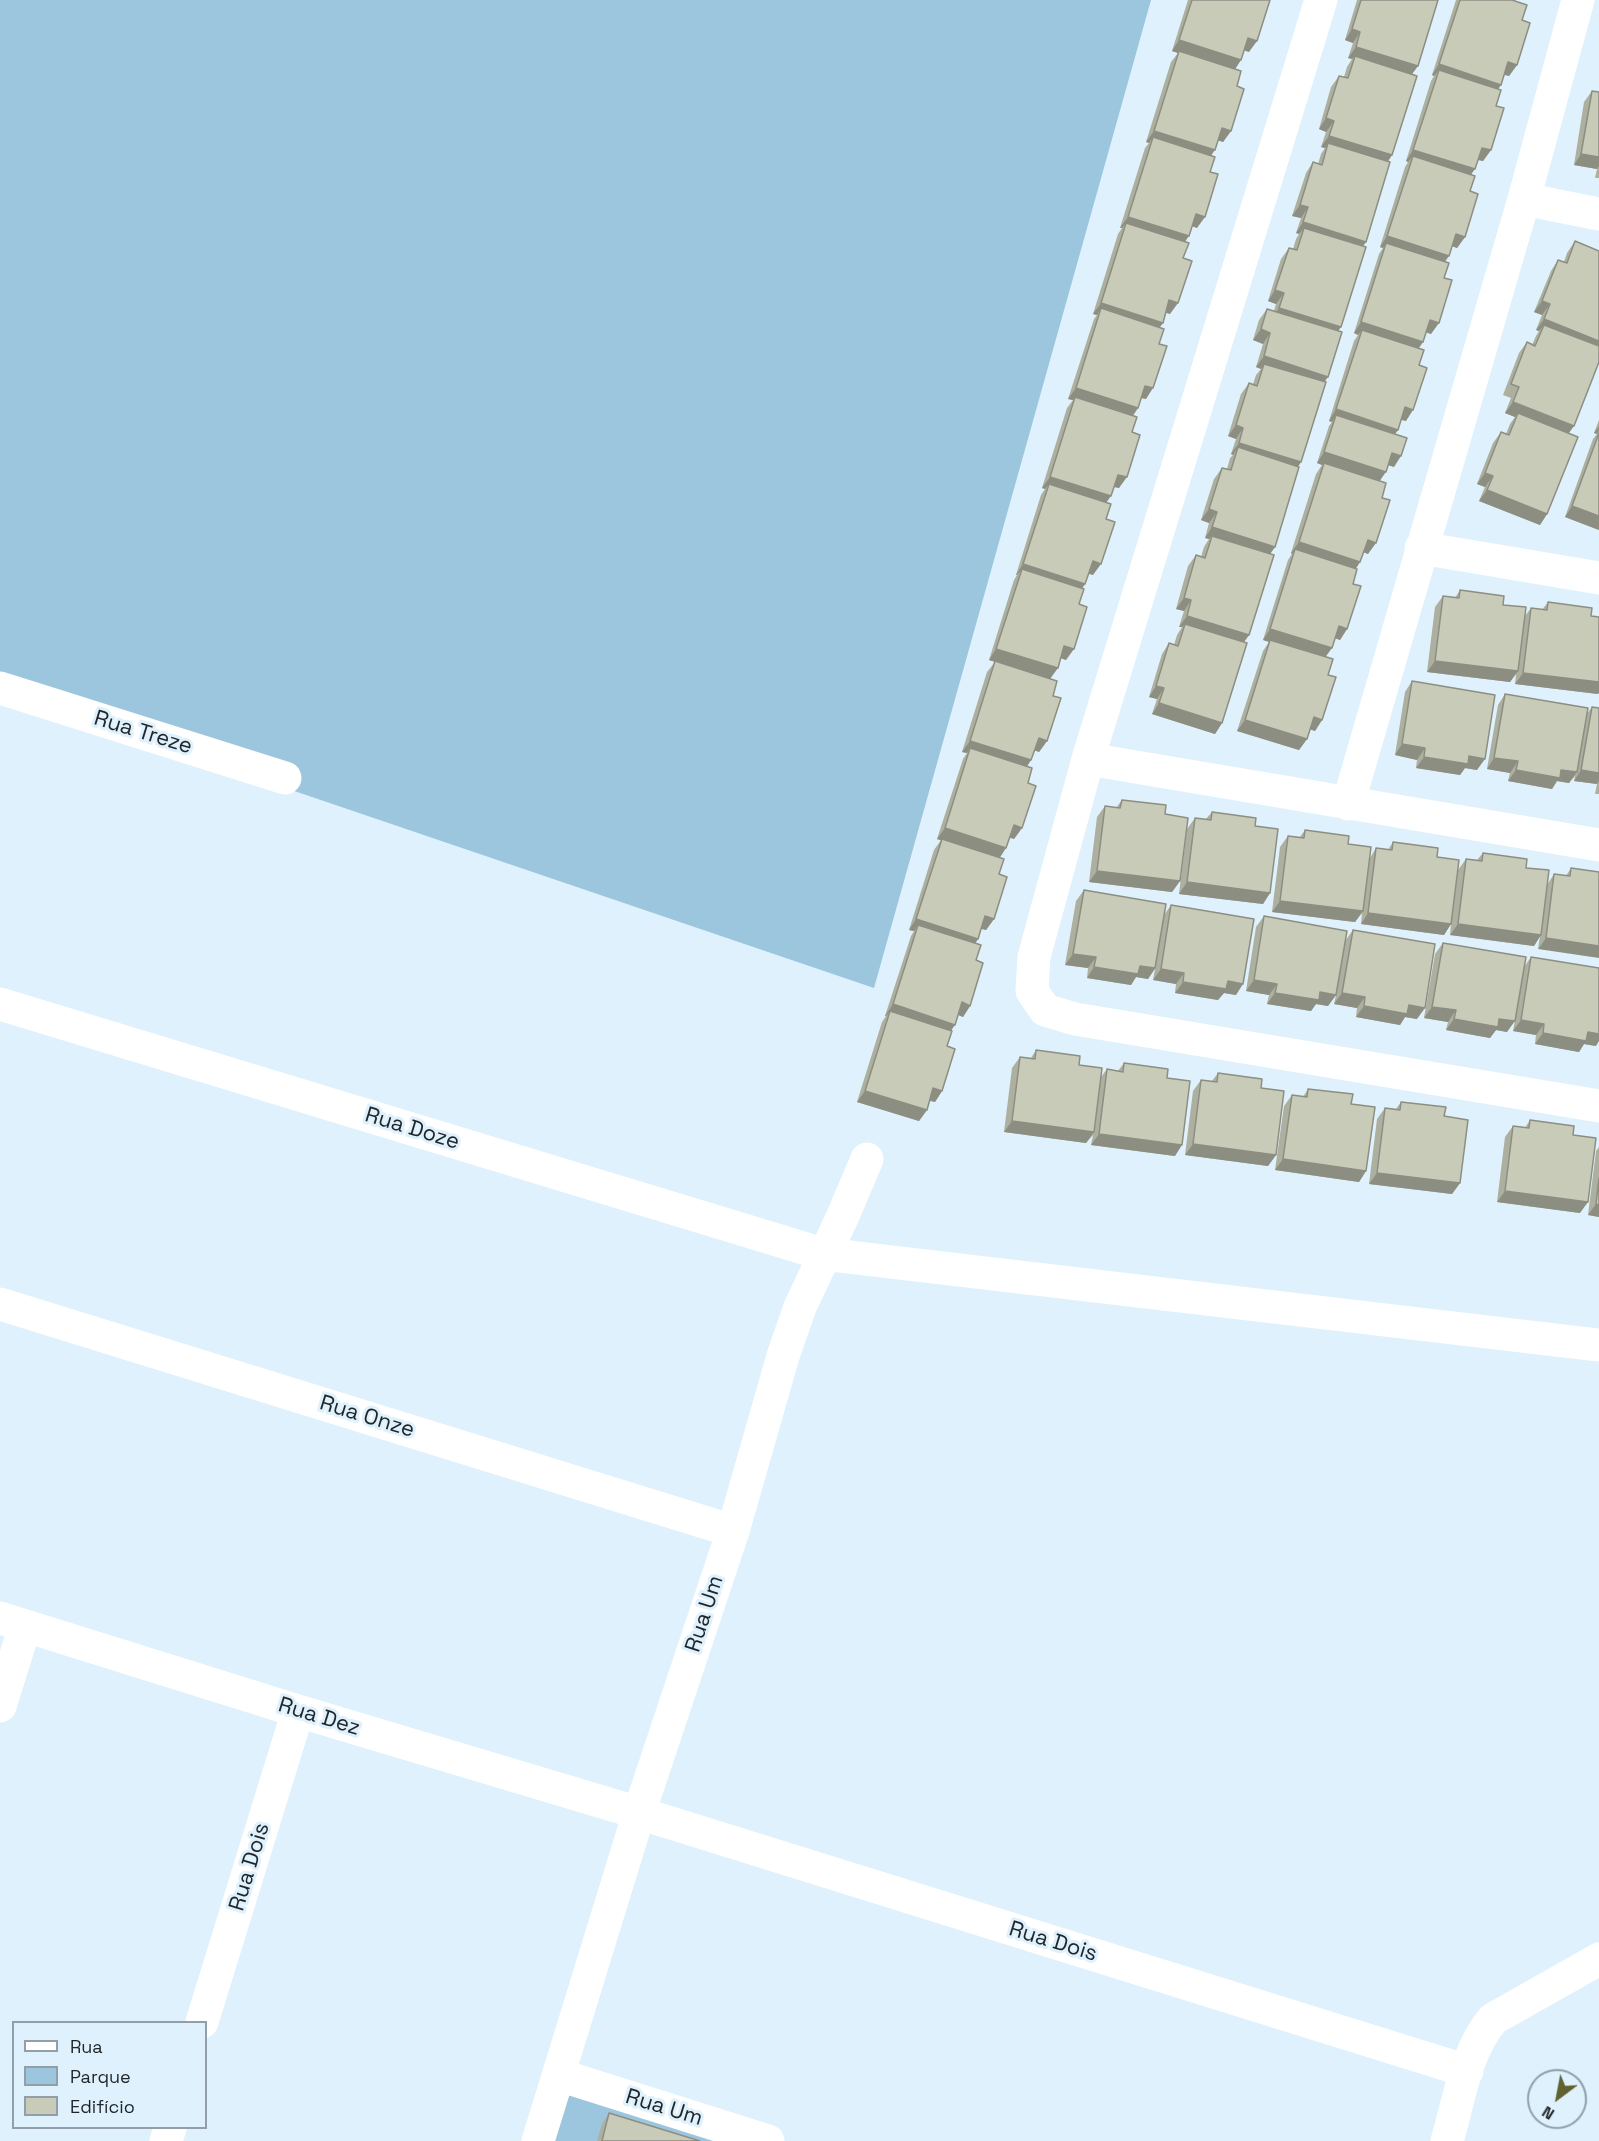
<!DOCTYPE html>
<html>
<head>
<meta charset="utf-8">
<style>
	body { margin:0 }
	#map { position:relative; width:1599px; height:2141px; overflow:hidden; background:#def1fc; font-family:"Space Grotesk",sans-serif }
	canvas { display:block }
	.legend { position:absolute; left:12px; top:2021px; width:195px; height:108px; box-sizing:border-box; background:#def1fc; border:2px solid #929fa8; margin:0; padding:8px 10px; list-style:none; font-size:18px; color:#1f2529 }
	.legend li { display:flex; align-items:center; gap:12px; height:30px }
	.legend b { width:30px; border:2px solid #929fa8 }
	.north { position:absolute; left:1527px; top:2069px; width:60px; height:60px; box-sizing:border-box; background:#def1fc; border:2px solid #929fa8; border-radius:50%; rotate:212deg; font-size:16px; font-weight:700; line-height:24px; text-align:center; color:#1f2529 }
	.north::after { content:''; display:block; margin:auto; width:21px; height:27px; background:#606230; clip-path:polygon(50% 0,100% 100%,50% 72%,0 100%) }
</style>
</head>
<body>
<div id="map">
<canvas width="1599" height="2141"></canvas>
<ul class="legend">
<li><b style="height:8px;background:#fff"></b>Rua</li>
<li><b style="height:16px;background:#9cc6de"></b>Parque</li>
<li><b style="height:16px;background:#c9cbb9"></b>Edifício</li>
</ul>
<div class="north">N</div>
</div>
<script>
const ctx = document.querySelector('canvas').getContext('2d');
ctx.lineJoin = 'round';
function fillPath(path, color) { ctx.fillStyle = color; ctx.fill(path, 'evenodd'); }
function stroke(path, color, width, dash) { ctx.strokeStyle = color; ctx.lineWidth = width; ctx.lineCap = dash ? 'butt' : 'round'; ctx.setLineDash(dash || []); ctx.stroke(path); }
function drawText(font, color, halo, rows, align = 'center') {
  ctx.font = font + ' "Space Grotesk",sans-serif'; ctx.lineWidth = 6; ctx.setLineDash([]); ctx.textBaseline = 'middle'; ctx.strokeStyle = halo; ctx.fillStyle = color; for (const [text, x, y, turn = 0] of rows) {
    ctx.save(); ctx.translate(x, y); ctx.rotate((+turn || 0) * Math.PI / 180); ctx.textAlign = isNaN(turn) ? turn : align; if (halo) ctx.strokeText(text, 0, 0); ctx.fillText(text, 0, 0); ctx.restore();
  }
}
fillPath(new Path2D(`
	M0 0H1151L874 988 0 691Z
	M566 2087 731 2141H550Z`), '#9cc6de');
stroke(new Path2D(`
	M1321 0 1088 759 1599 845
	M1524 199 1599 214
	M1421 548 1599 578
	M0 688 285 778
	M1088 759 1034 957 1032 991 1045 1010 1075 1019 1599 1106
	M1348 804 1524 199 1578 0
	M0 1004 823 1254 1599 1345
	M0 1304 733 1531
	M0 1618 298 1711 639 1813 1467 2071
	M0 1706 25 1626
	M202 2022 298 1711
	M559 2075 768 2141
	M166 2141 170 2128
	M538 2141 639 1813 733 1531 783 1356 800 1307 842 1218 867 1159
	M1447 2141C1459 2101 1465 2052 1493 2019L1599 1959`), '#fff', 33);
fillPath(new Path2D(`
	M1188 0H1270L1249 52 1244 50 1235 69 1237 86 1231 131 1223 142 1218 140 1211 156 1210 172 1197 228 1192 226 1185 242 1183 258 1170 314 1166 313 1163 323 1159 327V344L1146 399 1141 398 1138 408 1133 416 1132 432 1119 488 1114 487 1106 503V519L1093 575 1089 574 1085 584 1082 588 1066 660 1061 658 1050 679 1053 696 1047 741 1039 752 1035 750 1031 760 1027 766 1028 783 1022 828 1014 839 1010 838 999 858V874L994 919 986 930 981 929 978 939 975 943 976 960 970 1006 963 1017 958 1015 951 1031 947 1046 942 1091 935 1102 929 1101 927 1110 919 1121 857 1102 882 1022 886 1016H885L911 936 914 931 909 930 934 850 941 840 937 839 963 759 967 753 962 752 987 672 995 662 989 660 1014 580 1017 575H1016L1041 495 1045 489 1042 488 1067 408 1073 400 1068 399 1094 319 1097 315 1093 314 1118 234 1122 228H1120L1145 148 1149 143 1146 142 1171 62 1178 53 1172 51Z
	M1357 0H1438L1412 74 1392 155 1388 161 1366 242 1363 246 1301 462 1298 467 1275 547 1270 554 1249 635 1244 642 1222 723 1215 734 1152 714 1157 699 1149 697 1162 654 1169 643 1174 645 1177 635 1182 627H1179L1184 611 1176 609 1188 566 1196 555 1201 557 1204 547 1209 539 1205 538 1209 523 1201 520 1214 479 1222 468 1227 469 1230 458 1233 455 1231 454 1236 439 1228 436 1241 394 1249 383 1253 384 1256 375 1261 369 1256 367 1263 344 1253 340 1259 320 1267 309 1274 311 1276 304 1268 301 1281 259 1289 248 1293 249 1296 239 1299 234 1296 233 1301 218 1292 216 1306 173 1313 162 1318 164 1321 154 1325 148 1321 147 1326 132 1319 129 1331 87 1339 76 1344 77 1347 67 1352 59 1348 58 1353 43 1345 40Z
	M1456 0H1512L1522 20 1517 65 1509 76 1504 75 1501 85 1498 89 1491 150 1483 161 1478 160 1471 175 1465 237 1457 248 1452 246 1445 262 1444 278 1431 334 1426 332 1423 342 1419 348V365L1406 421 1401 420 1398 430 1394 434V467L1388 465 1380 481 1382 498 1368 554 1364 552 1360 562 1356 568 1347 629 1340 640 1335 638 1325 657 1328 675 1322 720 1315 731 1310 729 1307 739 1299 750 1237 731 1263 651 1269 642 1263 640 1288 560 1292 554 1291 553 1316 474 1322 465 1317 463 1329 426 1332 422 1329 421 1354 341 1358 335 1354 333 1379 254 1383 248 1380 247 1405 167 1408 162 1406 161 1431 81 1434 76 1432 75Z
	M1592 91 1599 92V178H1595L1597 169 1574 165 1584 102Z
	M1575 241 1569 433 1547 514 1540 525 1479 501 1485 487 1477 484 1493 443 1501 432 1506 434 1510 424 1515 417 1505 413 1511 398 1503 395 1519 353 1527 342 1532 345 1536 336 1539 331 1536 330 1542 315 1534 312 1551 271 1558 260 1564 262 1567 253Z
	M1599 420V530L1565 517 1593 439 1597 434 1594 433Z
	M1460 590 1503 605 1525 616 1531 608 1542 610 1548 602 1591 616 1598 694 1515 684 1516 674 1510 682 1427 672 1435 607 1443 596 1455 598Z
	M1412 681 1477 770 1465 768 1460 775 1416 768 1417 760 1395 755 1405 692Z
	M1505 694 1587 714 1592 707 1599 708V794H1595L1597 784 1574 781 1575 776 1569 783 1557 781 1552 789 1508 781 1510 773 1487 769 1498 705Z
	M1122 800 1165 814 1180 881 1172 892 1089 882 1097 817 1105 806 1116 808Z
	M1212 812 1255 826 1270 893 1263 904 1179 894 1187 829 1195 818 1206 819Z
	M1305 830 1348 844 1370 858 1376 848 1388 850 1393 842 1437 857 1458 870 1466 859 1477 860 1483 853 1526 868 1547 885 1554 874 1566 876 1571 868 1599 872 1538 949 1540 936 1534 946 1450 935 1451 924 1444 935 1361 924 1362 913 1355 922 1272 912 1280 847 1288 836 1300 837Z
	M1084 890 1164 915 1171 905 1236 995 1224 993 1218 1000 1175 993 1176 984 1153 980 1155 969 1148 979 1136 977 1131 985 1087 978 1088 968 1065 965 1076 901Z
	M1264 916 1345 941 1353 930 1417 1019 1405 1017 1400 1025 1356 1017 1357 1008 1334 1004 1336 995 1328 1006 1316 1004 1311 1011 1267 1004 1269 995 1246 991 1256 927Z
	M1443 943 1524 967 1531 957 1596 1046 1584 1044 1579 1052 1535 1044 1536 1035 1513 1031 1519 998 1507 1032 1496 1030 1490 1038 1446 1030 1448 1022 1424 1018 1435 954Z
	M1036 1050 1079 1065 1101 1077 1107 1069 1118 1071 1124 1063 1167 1078 1175 1156 1091 1145 1093 1135 1086 1143 1004 1132 1012 1068 1020 1057 1031 1058Z
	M1218 1073 1261 1088 1276 1155 1268 1166 1185 1155 1193 1091 1201 1080 1212 1081Z
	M1308 1089 1351 1104 1366 1171 1359 1182 1275 1170 1284 1106 1292 1095 1303 1097Z
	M1401 1102 1444 1116 1460 1183 1452 1194 1369 1184 1377 1119 1385 1108 1396 1109Z
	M1530 1120 1573 1135 1580 1213 1497 1202 1505 1137 1513 1126 1525 1128Z
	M1599 1147V1217L1588 1215 1596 1151Z
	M609 2113 700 2141H597L602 2124Z`), '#adaf9f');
fillPath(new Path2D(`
	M1352 29 1360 32 1353 43 1345 40Z
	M1248 38 1257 41 1249 52 1240 49Z
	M1179 40 1241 60 1234 71 1179 51 1178 53 1172 51Z
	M1356 47 1418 66 1410 77 1355 56 1352 59 1348 58Z
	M1508 62 1517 65 1509 76 1500 73Z
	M1439 64 1501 85 1493 96 1439 70 1434 76 1432 75Z
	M1326 118 1334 121 1326 132 1319 129Z
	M1222 128 1231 131 1223 142 1214 139Z
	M1154 131 1215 150 1207 161 1153 137 1149 143 1146 142Z
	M1329 136 1392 155 1385 166 1328 143 1325 148 1321 147Z
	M1482 148 1491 150 1483 161 1474 159Z
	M1413 150 1475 169 1467 180 1413 156 1408 162 1406 161Z
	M1581 154 1599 157V166L1597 169 1574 165Z
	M1300 205 1308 207 1301 218 1292 216Z
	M1196 214 1205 217 1197 228 1189 225Z
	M1128 217 1189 236 1181 247 1126 223 1122 228H1120Z
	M1303 222 1366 242 1358 253 1304 228 1299 234 1296 233Z
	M1456 234 1465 237 1457 248 1449 245Z
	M1387 236 1449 256 1441 267 1386 243 1383 248 1380 247Z
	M1275 290 1284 293 1276 304 1268 301Z
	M1169 300 1178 303 1170 314 1162 311Z
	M1542 301 1550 304 1542 315 1534 312Z
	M1101 303 1163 323 1155 334 1101 308 1097 315 1093 314Z
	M1279 308 1341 327 1333 338 1271 319Z
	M1544 319 1599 341V351L1544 325 1539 331 1536 330Z
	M1430 320 1439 323 1431 334 1422 331Z
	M1361 322 1423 342 1415 353 1362 330 1358 335 1354 333Z
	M1261 329 1270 333 1263 344 1253 340Z
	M1264 356 1328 377 1320 388 1264 364 1261 369 1256 367Z
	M1145 386 1153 388 1146 399 1137 397Z
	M1076 388 1138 408 1130 419 1075 397 1073 400 1068 399Z
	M1513 402 1574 426 1566 437 1518 413 1515 417 1505 413Z
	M1405 407 1413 410 1406 421 1397 418Z
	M1336 409 1398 430 1390 441 1336 415 1332 422 1329 421Z
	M1236 425 1243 428 1236 439 1228 436Z
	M1599 426V430L1597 434 1594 433Z
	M1239 443 1301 462 1293 473 1238 447 1233 455 1231 454Z
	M1324 452 1386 472 1378 483 1324 463 1322 465 1317 463Z
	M1392 453 1401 456 1394 467 1385 464Z
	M1485 473 1493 476 1485 487 1477 484Z
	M1118 475 1127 477 1119 488 1110 486Z
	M1050 477 1111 496 1103 507 1049 484 1045 489 1042 488Z
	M1487 490 1547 514 1540 525 1479 501Z
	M1572 506 1599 516V530L1565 517Z
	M1209 509 1217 512 1209 523 1201 520Z
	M1212 527 1275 547 1267 558 1212 536 1209 539 1205 538Z
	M1368 540 1376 543 1368 554 1360 551Z
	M1299 542 1360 562 1353 573 1295 549 1292 554 1291 553Z
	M1093 561 1101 564 1093 575 1085 572Z
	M1023 564 1085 584 1078 595 1022 569 1017 575H1016Z
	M1184 598 1191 600 1184 611 1176 609Z
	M1187 616 1249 635 1241 646 1185 624 1182 627H1179Z
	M1339 626 1347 629 1340 640 1332 637Z
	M1270 629 1332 648 1324 659 1263 640Z
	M1064 646 1074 649 1066 660 1057 657Z
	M996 649 1058 668 1050 679 989 660Z
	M1435 661 1518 671 1510 682 1427 672Z
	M1523 673 1599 682V693L1598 694 1515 684Z
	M1156 686 1164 688 1157 699 1149 697Z
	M1159 703 1222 723 1215 734 1152 714Z
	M1314 717 1322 720 1315 731 1306 728Z
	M1245 720 1307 739 1299 750 1237 731Z
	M1039 738 1047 741 1039 752 1031 749Z
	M970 741 1031 760 1024 771 970 748 967 753 962 752Z
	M1402 744 1425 748 1417 760 1395 755Z
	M1469 756 1485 759 1477 770 1465 768 1460 775 1416 768 1424 757Z
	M1494 758 1518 761 1510 773 1487 769Z
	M1516 770H1561L1577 772 1569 783 1557 781 1552 789 1508 781Z
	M1581 770 1599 773V781L1597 784 1574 781Z
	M1014 825 1022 828 1014 839 1006 836Z
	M945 828 1006 848 999 859 937 839Z
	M1097 871 1180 881 1172 892 1089 882Z
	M1187 882 1270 893 1263 904 1179 894Z
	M1280 901 1363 911 1355 922 1272 912Z
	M1368 913 1451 924 1444 935 1361 924Z
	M985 916 994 919 986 930 977 927Z
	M916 919 978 939 971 950 918 925 914 931 909 930Z
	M1458 924 1541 935 1534 946 1450 935Z
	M1546 938 1599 946V958L1538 949Z
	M1073 954 1096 957 1088 968 1065 965Z
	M1140 966 1155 968 1148 979 1136 977 1131 985 1087 978 1094 967Z
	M1161 969 1184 973 1176 984 1153 980Z
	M1254 980 1277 984 1269 995 1246 991Z
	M1228 981 1243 984 1236 995 1224 993 1218 1000 1175 993 1183 982Z
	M1320 992 1336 995 1328 1006 1316 1004 1311 1011 1267 1004 1275 993Z
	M1342 993 1365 997 1357 1008 1334 1004Z
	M962 1002 970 1006 963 1017 954 1013Z
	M893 1004 955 1025 947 1036 890 1011 886 1016H885Z
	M1409 1005 1425 1008 1417 1019 1405 1017 1400 1025 1356 1017 1364 1006Z
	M1432 1007 1456 1010 1448 1022 1424 1018Z
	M1454 1019H1499L1515 1021 1507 1032 1496 1030 1490 1038 1446 1030Z
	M1521 1020 1544 1024 1536 1035 1513 1031Z
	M1588 1032 1599 1034V1041L1596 1046 1584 1044 1579 1052 1535 1044 1543 1033Z
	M933 1088 942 1091 935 1102 925 1099Z
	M865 1091 927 1110 919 1121 857 1102Z
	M1012 1121 1094 1132 1086 1143 1004 1132Z
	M1099 1134 1182 1145 1175 1156 1091 1145Z
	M1193 1144 1276 1155 1268 1166 1185 1155Z
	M1283 1159 1366 1171 1359 1182 1275 1170Z
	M1377 1173 1460 1183 1452 1194 1369 1184Z
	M1505 1191 1588 1202 1580 1213 1497 1202Z
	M1596 1204 1599 1205V1217L1588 1215Z`), '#8d8e82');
const building = new Path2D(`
	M1192 0H1270L1257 41 1248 38 1241 60 1179 40Z
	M1361 0H1438L1418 66 1356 47 1360 32 1352 29Z
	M1460 0H1512L1527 5 1522 20 1530 23 1517 65 1508 62 1501 85 1439 64Z
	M1179 51 1241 71 1237 86 1244 89 1231 131 1222 128 1215 150 1154 131Z
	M1355 56 1417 76 1392 155 1329 136 1334 121 1326 118 1339 76 1348 78Z
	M1439 70 1501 90 1496 106 1504 108 1491 150 1482 148 1475 169 1413 150Z
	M1592 91 1599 92V157L1581 154Z
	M1153 137 1215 157 1210 172 1218 174 1205 217 1196 214 1189 236 1128 217Z
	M1328 143 1390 162 1366 242 1303 222 1308 207 1300 205 1313 162 1322 165Z
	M1413 156 1475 176 1470 191 1478 194 1465 237 1456 234 1449 256 1387 236Z
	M1126 223 1189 243 1183 258 1192 261 1178 303 1169 300 1163 323 1101 303Z
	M1304 228 1366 247 1341 327 1279 308 1284 293 1275 290 1289 248 1297 250Z
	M1575 241 1599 251V341L1544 319 1550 304 1542 301 1558 260 1567 263Z
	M1386 243 1449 263 1444 278 1452 280 1439 323 1430 320 1423 342 1361 322Z
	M1101 308 1164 329 1159 344 1167 346 1153 388 1145 386 1138 408 1076 388Z
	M1267 309 1342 332 1328 377 1264 356 1270 333 1261 329Z
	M1544 325 1599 346V362L1574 426 1513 402 1519 387 1511 384 1527 342 1535 346Z
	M1362 330 1424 350 1419 365 1427 368 1413 410 1405 407 1398 430 1336 409Z
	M1264 364 1326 382 1301 462 1239 443 1243 428 1236 425 1249 383 1257 386Z
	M1075 397 1137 417 1132 432 1140 435 1127 477 1118 475 1111 496 1050 477Z
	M1518 413 1578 437 1547 514 1487 490 1493 476 1485 473 1501 432 1509 435Z
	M1336 415 1407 438 1401 456 1392 453 1386 472 1324 452Z
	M1599 433V516L1572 506Z
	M1238 447 1299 467 1275 547 1212 527 1217 512 1209 509 1222 468 1231 470Z
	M1324 463 1386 483 1382 498 1390 500 1376 543 1368 540 1360 562 1299 542Z
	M1049 484 1111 504 1106 519 1115 522 1101 564 1093 561 1085 584 1023 564Z
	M1212 536 1274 555 1249 635 1187 616 1191 600 1184 598 1196 555 1205 558Z
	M1295 549 1357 569 1353 584 1361 586 1347 629 1339 626 1332 648 1270 629Z
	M1022 569 1084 589 1079 604 1087 607 1074 649 1064 646 1058 668 996 649Z
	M1460 590 1504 596 1503 605 1526 607 1518 671 1435 661 1443 596 1459 598Z
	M1548 602 1592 608 1591 616 1599 617V682L1523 673 1531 608 1547 610Z
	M1185 624 1247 643 1222 723 1159 703 1164 688 1156 686 1169 643 1178 646Z
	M1270 640 1333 659 1328 675 1336 677 1322 720 1314 717 1307 739 1245 720Z
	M995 661 1057 681 1053 696 1061 698 1047 741 1039 738 1031 760 970 741Z
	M1412 681 1495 695 1485 759 1469 756 1468 764 1424 757 1425 748 1402 744Z
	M1505 694 1588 708 1577 772 1561 770 1560 778 1516 770 1518 761 1494 758Z
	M1592 707 1599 708V773L1581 770Z
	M970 748 1032 768 1028 783 1036 786 1022 828 1014 825 1006 848 945 828Z
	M1122 800 1166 805 1165 814 1188 818 1180 881 1097 871 1105 806 1120 808Z
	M1212 812 1256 818 1255 826 1278 829 1270 893 1187 882 1195 818 1211 820Z
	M1305 830 1349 836 1348 844 1371 847 1363 911 1280 901 1288 836 1304 838Z
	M942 839 1004 859 999 874 1007 877 994 919 985 916 978 939 916 919Z
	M1393 842 1438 848 1437 857 1459 860 1451 924 1368 913 1376 848 1392 850Z
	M1483 853 1527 859 1526 868 1549 870 1541 935 1458 924 1466 859 1482 861Z
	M1571 868 1599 872V946L1546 938 1554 874 1570 876Z
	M1084 890 1166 904 1155 968 1140 966 1138 974 1094 967 1096 957 1073 954Z
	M1171 905 1254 919 1243 984 1228 981 1226 989 1183 982 1184 973 1161 969Z
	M1264 916 1347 931 1336 995 1320 992 1319 1000 1275 993 1277 984 1254 980Z
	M918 925 981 945 976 960 983 963 970 1006 962 1002 955 1025 893 1004Z
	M1353 930 1435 944 1425 1008 1409 1005 1407 1014 1364 1006 1365 997 1342 993Z
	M1443 943 1526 957 1515 1021 1499 1019 1498 1027 1454 1019 1456 1010 1432 1007Z
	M1531 957 1599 968V1034L1588 1032 1586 1041 1543 1033 1544 1024 1521 1020Z
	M890 1011 952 1031 947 1046 955 1049 942 1091 933 1088 927 1110 865 1091Z
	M1036 1050 1080 1056 1079 1065 1102 1068 1094 1132 1012 1121 1020 1057 1035 1059Z
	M1124 1063 1168 1069 1167 1078 1190 1081 1182 1145 1099 1134 1107 1069 1123 1072Z
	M1218 1073 1262 1079 1261 1088 1284 1091 1276 1155 1193 1144 1201 1080 1217 1082Z
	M1308 1089 1353 1094 1351 1104 1375 1107 1366 1171 1283 1159 1292 1095 1307 1097Z
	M1401 1102 1446 1107 1444 1116 1468 1120 1460 1183 1377 1173 1385 1108 1400 1110Z
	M1530 1120 1574 1126 1573 1135 1596 1138 1588 1202 1505 1191 1513 1126 1529 1128Z
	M1599 1178V1205L1596 1204Z
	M609 2113 700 2141H602Z`);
fillPath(building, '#c9cbb9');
stroke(building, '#8d8e82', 1.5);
drawText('22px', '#1f2529', '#def1fc', [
	["Rua Treze",143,733,17],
	["Rua Doze",412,1129,17],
	["Rua Onze",367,1417,17],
	["Rua Um",705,1614,-72],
	["Rua Dez",319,1717,17],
	["Rua Dois",250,1867,-73],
	["Rua Dois",1053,1942,17],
	["Rua Um",664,2108,17]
]);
</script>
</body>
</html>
